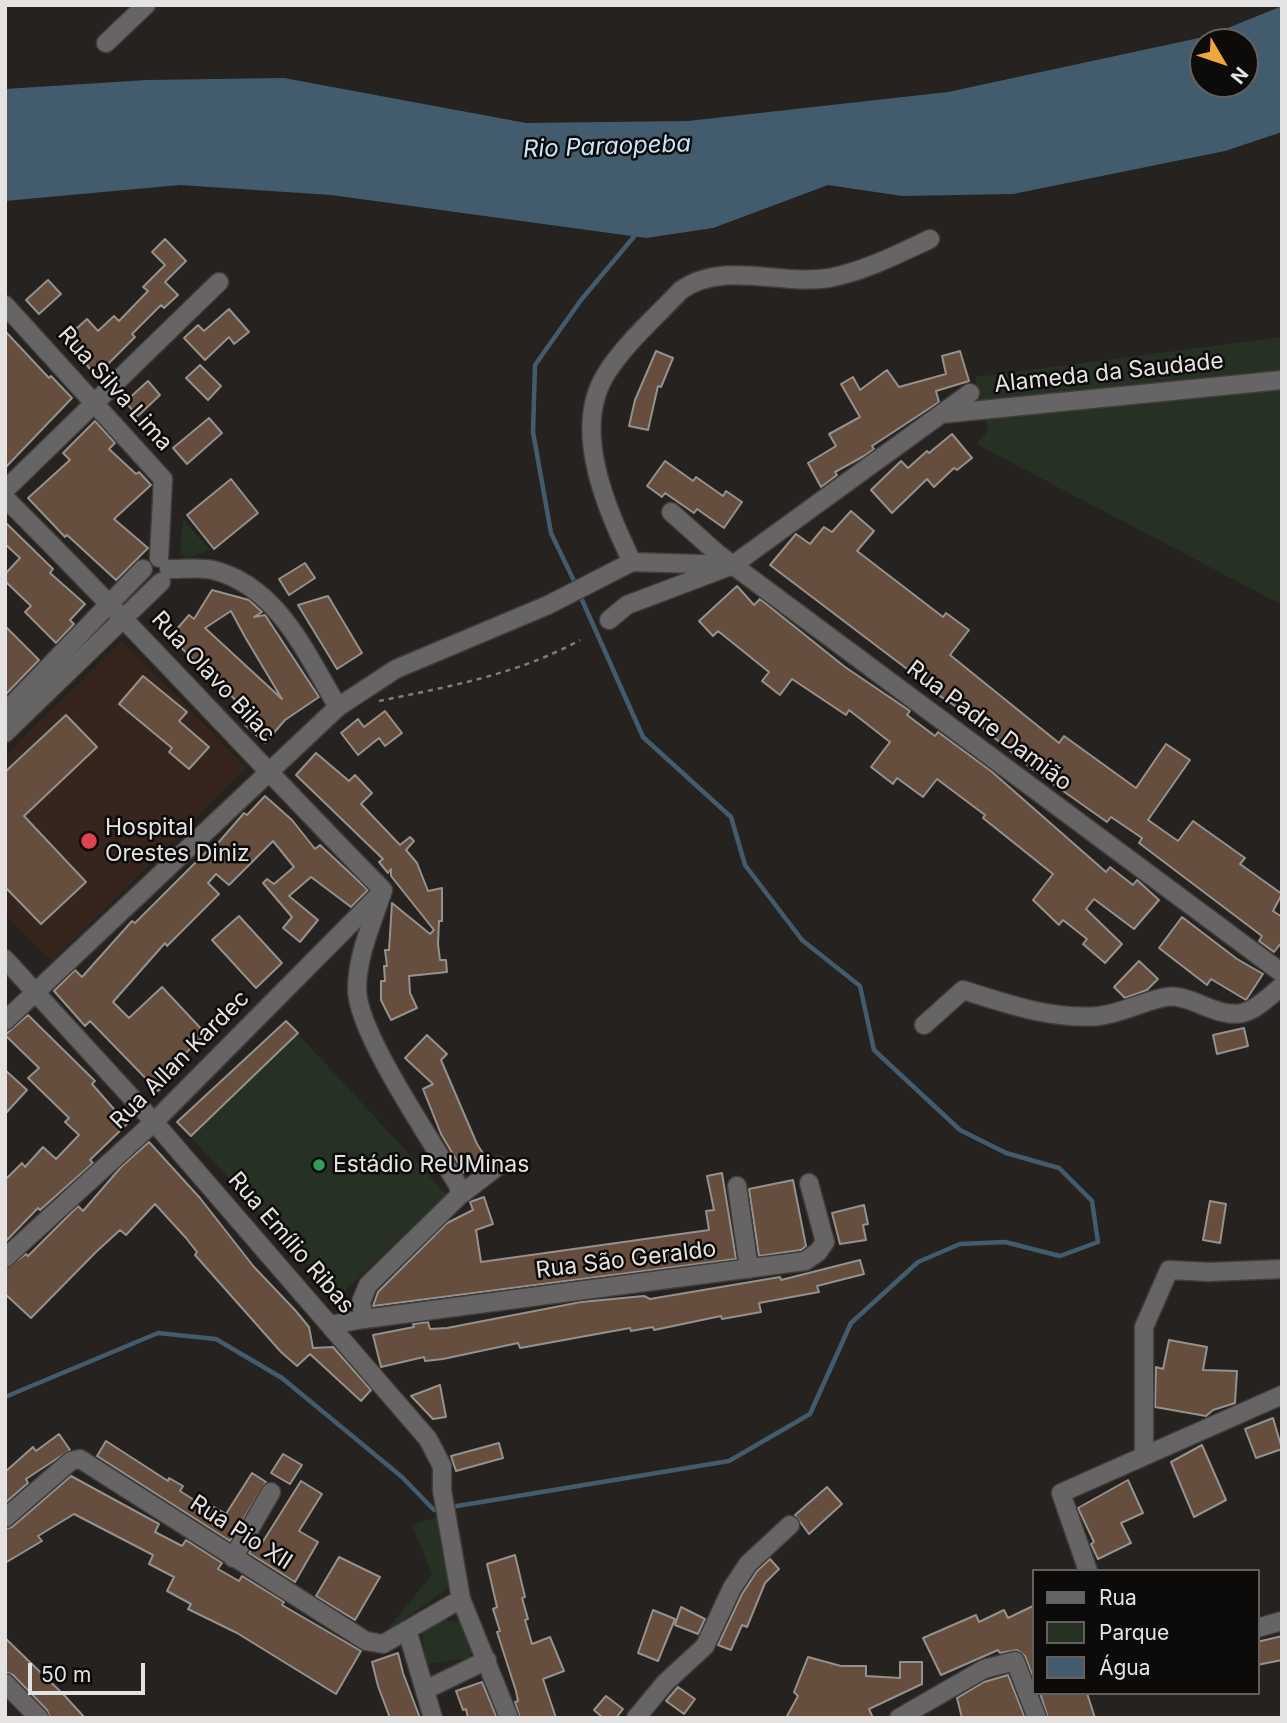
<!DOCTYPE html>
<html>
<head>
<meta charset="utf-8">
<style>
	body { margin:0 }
	#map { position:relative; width:1287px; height:1723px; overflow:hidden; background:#25221f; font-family:Inter,sans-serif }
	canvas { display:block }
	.frame { position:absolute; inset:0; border:7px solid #e5e3e1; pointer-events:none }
	.legend { position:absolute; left:1032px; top:1569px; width:228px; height:126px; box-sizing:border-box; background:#0d0b0a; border:2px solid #636160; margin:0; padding:9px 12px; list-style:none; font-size:21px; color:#e5e3e1 }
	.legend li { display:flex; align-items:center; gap:14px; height:35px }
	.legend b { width:35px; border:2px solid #636160 }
	.north { position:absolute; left:1189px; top:28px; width:70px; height:70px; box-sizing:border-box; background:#0d0b0a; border:2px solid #636160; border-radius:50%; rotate:129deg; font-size:19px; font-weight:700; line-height:28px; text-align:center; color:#e5e3e1 }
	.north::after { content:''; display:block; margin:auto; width:24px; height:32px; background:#eea73c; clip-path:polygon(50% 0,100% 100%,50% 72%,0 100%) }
	.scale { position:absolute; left:28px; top:1663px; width:117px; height:32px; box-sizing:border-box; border:4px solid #e5e3e1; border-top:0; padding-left:9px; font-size:21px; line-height:24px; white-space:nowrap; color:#e5e3e1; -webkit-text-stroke:5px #0d0b0a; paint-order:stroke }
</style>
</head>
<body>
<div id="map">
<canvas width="1287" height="1723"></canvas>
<div class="frame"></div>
<ul class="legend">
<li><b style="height:9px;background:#676465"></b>Rua</li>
<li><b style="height:19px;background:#263124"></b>Parque</li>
<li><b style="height:19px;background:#435c6d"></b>Água</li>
</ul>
<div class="north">N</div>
<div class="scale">50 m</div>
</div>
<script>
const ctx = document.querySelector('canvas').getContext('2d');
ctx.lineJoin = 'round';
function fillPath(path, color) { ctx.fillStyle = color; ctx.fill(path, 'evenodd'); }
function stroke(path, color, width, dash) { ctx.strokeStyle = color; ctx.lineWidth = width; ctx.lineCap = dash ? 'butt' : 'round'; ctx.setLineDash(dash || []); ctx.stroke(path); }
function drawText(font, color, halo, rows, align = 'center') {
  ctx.font = font + ' Inter,sans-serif'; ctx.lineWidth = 5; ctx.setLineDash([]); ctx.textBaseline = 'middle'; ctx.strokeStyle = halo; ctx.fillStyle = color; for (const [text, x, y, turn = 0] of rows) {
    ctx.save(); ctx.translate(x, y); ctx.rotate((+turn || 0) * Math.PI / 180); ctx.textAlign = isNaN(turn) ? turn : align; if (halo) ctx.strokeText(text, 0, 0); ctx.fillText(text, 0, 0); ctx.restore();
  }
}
fillPath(new Path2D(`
	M122 641 247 768 52 961 5 914V756Z`), '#36251c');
fillPath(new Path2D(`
	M1282 337V605L976 444 988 431 975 377Z
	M183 519 210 550 188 558 180 554Z
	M286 1021 447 1195 338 1297 177 1122Z
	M440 1516 454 1584 384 1634 432 1574 412 1525Z
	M442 1620 462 1622 475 1649 467 1659 426 1664 422 1632Z`), '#263124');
fillPath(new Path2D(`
	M1282 6V132L1225 151 1013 194 902 196 828 185 713 228 646 238 331 195 180 185 5 201V89L147 80 284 78 526 123 688 121 948 92 1208 36ZM1203 42H1245V84H1203Z`), '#435c6d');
stroke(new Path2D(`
	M576 585 551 533 533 432 535 365 581 300 637 233
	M5 1397 158 1333 216 1339 282 1378 402 1477 434 1510 442 1508
	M451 1507 729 1461 810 1414 851 1323 918 1262 960 1244 1005 1242 1060 1256 1098 1242 1092 1201 1059 1168 1006 1153 960 1130 874 1050 860 986 802 940 745 865 731 817 643 737 579 593`), '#435c6d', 4.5);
const building = new Path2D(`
	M165 239 186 261 165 282 178 295 164 308 161 305 132 334 135 337 96 376 65 339 87 319 98 331 114 316 119 321 148 291 143 287 165 265 152 252Z
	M48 280 61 294 39 314 26 300Z
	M229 309 249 332 234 344 229 337 205 360 184 338 198 325 204 331Z
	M5 331 49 378 51 376 72 398 5 468Z
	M656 351 673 358 661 387 658 386 648 430 629 426 635 400Z
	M960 351 969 381 936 391 939 402 872 446 874 449 864 456 835 472 837 475 821 487 808 463 836 446 829 434 860 417 841 384 853 377 860 390 887 370 899 387 946 374 942 356Z
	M200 365 221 386 208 400 186 378Z
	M148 381 160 395 138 416 125 402Z
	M209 418 222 433 187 464 173 448Z
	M95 421 115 443 109 449 136 474 139 472 151 485 114 519 148 548 116 580 67 535 65 537 28 498 70 460 63 453Z
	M952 434 972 458 957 470 954 468 934 487 927 479 892 513 871 490 901 461 908 468 927 451 929 453Z
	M665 461 693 481 696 477 723 496 726 491 742 502 724 528 697 509 694 513 665 493 662 497 647 486Z
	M231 479 258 513 214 549 187 515Z
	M851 511 874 531 857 551 943 617 946 613 969 630 950 655 1059 743 1064 736 1136 788 1166 744 1190 760 1148 820 1178 841 1193 821 1245 858 1240 864 1282 894 1273 911 1282 917V942L1274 952 1259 941 1262 936 1139 843 1142 838 1111 817 1107 822 1032 769 961 710 913 678 915 675 770 565 796 534 810 544 824 527 832 532Z
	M5 522 53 569 50 573 85 604 70 620 74 624 56 643 25 612 31 606 5 581V574L20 558 5 544Z
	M305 563 315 578 289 595 279 579Z
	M737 586 754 605 760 599 845 667 910 711 907 715 935 736 938 732 991 771 1106 872 1110 867 1133 885 1137 880 1159 900 1134 929 1094 899 1086 909 1122 944 1105 963 1083 944 1087 939 1063 920 1059 925 1033 900 1053 874 983 818 985 815 937 779 923 797 897 778 893 784 871 767 890 742 849 710 846 715 792 679 780 695 762 681 769 672 718 631 713 636 699 621Z
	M212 590 249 600 262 612 254 617 265 615 319 697 285 720 265 743 245 725 253 717 170 637 189 615 194 619ZM231 611 245 637 282 699 205 628Z
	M328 596 362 653 337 669 298 605Z
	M5 626 39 660 5 695Z
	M143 676 187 712 179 721 209 747 189 769 169 752 172 748 119 704Z
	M385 711 402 733 385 746 379 738 358 755 341 733 358 719 364 727Z
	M66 715 97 747 24 816 86 882 41 924 5 887V772Z
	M316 753 349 781 355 775 372 793 361 804 400 845 410 837 414 841 406 850 417 863 428 891 442 888V921H439L438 944 440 960H446L447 972 409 976 410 993 417 1008 391 1020 381 1000V981H385L384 966H387L385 950H389L392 903 430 934 434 930 391 876V869L388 873 379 862 383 859 296 775Z
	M265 796 292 820 315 849 320 845 368 890 351 907 311 877 289 896 318 920 300 942 283 928 292 917 263 883 267 879 274 884 294 867 273 841 229 885 216 874 208 883 219 894 167 946 165 943 113 1002 129 1018 162 987 206 1034 174 1064 180 1070 158 1091 90 1021 85 1026 54 991 75 970 82 977 132 921 135 923 210 848 212 850 244 813 247 815Z
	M239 916 282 963 256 988 212 940Z
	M1182 917 1237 959 1263 974 1246 1000 1211 979 1207 985 1159 948Z
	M1139 961 1158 979 1147 990 1125 998 1114 987Z
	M28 1015 95 1081 92 1084 127 1124 90 1160 93 1163 40 1210 38 1208 5 1242V1180L22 1163 25 1167 43 1147 56 1159 79 1135 65 1122 69 1118 28 1078 39 1068 5 1035Z
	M286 1021 298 1033 191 1136 177 1122Z
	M1244 1028 1248 1046 1217 1054 1213 1035Z
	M427 1035 447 1054 441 1060 477 1144 486 1158 464 1173 441 1134 423 1089 433 1084 405 1058Z
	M5 1070 27 1090 5 1114Z
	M149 1142 200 1198 254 1267 295 1310 309 1327 313 1348 333 1347 371 1390 361 1401 310 1354 297 1366 281 1352 195 1255 197 1252 186 1238 155 1204 126 1235 120 1230 96 1252 31 1318 5 1294V1269L26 1254 28 1256 78 1206 83 1211 122 1166Z
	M722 1173 736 1259 373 1306 378 1292 447 1223 473 1210 470 1202 484 1197 493 1224 476 1230 481 1262 709 1230 706 1211 714 1210 707 1176Z
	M793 1180 806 1246 801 1250 759 1256 749 1189Z
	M1210 1201 1226 1204 1220 1243 1203 1240Z
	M864 1205 868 1224 863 1225 866 1240 840 1244 832 1213Z
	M860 1260 864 1274 817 1286 819 1292 759 1303 761 1312 722 1319 721 1316 654 1330 653 1327 631 1331 630 1328 520 1348 518 1343 443 1359 425 1361 424 1357 381 1367 373 1335 414 1327 413 1324 428 1322 430 1329 447 1328 581 1302 644 1296 650 1299 780 1277 781 1280Z
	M1169 1340 1207 1347 1203 1370 1237 1371 1235 1403 1213 1410 1206 1416 1155 1407 1156 1367 1163 1369Z
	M440 1385 446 1417 433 1419 411 1396Z
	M1273 1418 1282 1449 1256 1458 1245 1429Z
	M59 1434 70 1450 26 1479 28 1483 5 1503V1472L33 1447 36 1451Z
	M106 1441 168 1481 169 1478 183 1486 180 1491 205 1507 207 1503 226 1514 252 1473 266 1482 230 1541 97 1456Z
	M499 1443 503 1458 456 1471 451 1456Z
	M1202 1445 1226 1500 1194 1517 1171 1462Z
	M283 1454 302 1465 290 1484 271 1473Z
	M71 1476 159 1524 155 1532 182 1546 186 1540 222 1563 218 1569 239 1581 242 1576 284 1602 282 1605 361 1651 336 1694 237 1633 188 1609 191 1604 167 1591 174 1577 149 1564 153 1555 74 1514 38 1536 42 1541 5 1563V1529L12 1527Z
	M1128 1480 1143 1513 1121 1523 1131 1543 1098 1559 1091 1544 1094 1542 1078 1508Z
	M301 1481 322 1494 299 1531 318 1542 295 1582 249 1553 256 1540 262 1543Z
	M827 1487 842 1504 809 1534 795 1515Z
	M515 1555 525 1597 522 1598 528 1619 525 1620 532 1644 550 1637 564 1671 543 1679 556 1718H520L515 1702 518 1701 516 1691 497 1632 500 1631 493 1609 497 1607 487 1564Z
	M339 1557 380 1577 355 1620 316 1596Z
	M770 1559 779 1569 765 1583 747 1627 742 1625 731 1650 718 1645 742 1594 757 1571Z
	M1033 1606V1677L1025 1656 1017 1650 1000 1653 998 1650 941 1675 923 1638 976 1615 979 1622 1004 1610 1008 1618Z
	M681 1607 705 1619 698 1634 675 1625Z
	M653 1610 675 1619 658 1661 638 1653Z
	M1282 1636V1660L1257 1665V1642Z
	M5 1638 64 1695 85 1718H50L47 1710 13 1675 5 1672Z
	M398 1653 403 1673 420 1718H390L378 1686 372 1662Z
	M808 1657 841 1666H866V1676L900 1678V1662H922V1684L869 1709 873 1718H786L798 1696 794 1692Z
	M1008 1675 1025 1718H962L957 1698 984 1682Z
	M482 1682 497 1718H468L466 1709 463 1710 456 1691Z
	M678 1687 695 1699 684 1714 666 1701Z
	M1040 1693H1087L1095 1718H1048Z
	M606 1696 623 1709 616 1718H603L594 1710Z`);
fillPath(building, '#654e3e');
stroke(building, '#95918d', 2);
const minor = new Path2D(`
	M106 43 146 5
	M5 305 163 479 159 558
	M941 414 1282 380
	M5 490 219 282
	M5 498C134 626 256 761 383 890
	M671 512 718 554 1282 973
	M632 562C607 509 571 430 606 374 625 343 656 317 681 290 725 260 781 286 829 278 865 271 898 254 930 239
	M169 569C183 569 200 567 213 570 279 587 306 654 338 707
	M609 620 627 605 733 565 970 393
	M5 712 143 569
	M5 733 161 582
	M5 959 154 1122 428 1439 442 1466V1490L461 1599 509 1718
	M5 1021 338 707 396 669 548 605 632 562 733 565
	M924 1025 963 990C1007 1004 1053 1020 1099 1016 1123 1013 1143 1001 1166 997 1176 995 1187 999 1197 1003 1241 1022 1247 1016 1282 986
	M737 1186 749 1269
	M459 1196 498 1166
	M5 1258 154 1122 379 895
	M364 1319 805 1261 818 1252 825 1242 809 1183
	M330 1325 364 1319 361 1302 368 1285 459 1196V1187C434 1144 357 1033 357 989 357 955 373 921 383 890
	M1144 1454V1327L1169 1270 1209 1272 1282 1269
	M5 1518 71 1461 80 1459 366 1641 383 1644 461 1599
	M233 1558 271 1492
	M1088 1571 1061 1493 1282 1395
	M1257 1628 1282 1621
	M407 1630 433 1718
	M5 1683 39 1718
	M425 1690 487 1660
	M636 1718 665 1683 705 1646 732 1588 748 1564 790 1525
	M899 1718 984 1669 1015 1661 1037 1718`);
stroke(minor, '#403d3a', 21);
stroke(new Path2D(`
	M379 701C447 687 519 674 580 640`), '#807d7b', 2.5, [5, 5]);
stroke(minor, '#676465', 18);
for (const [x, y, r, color] of [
	[89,841,9,"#e0444e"],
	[319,1165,7,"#2e9e5b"]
]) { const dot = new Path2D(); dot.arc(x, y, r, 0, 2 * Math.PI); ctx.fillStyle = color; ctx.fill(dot); stroke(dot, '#0d0b0a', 2.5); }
drawText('23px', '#e5e3e1', '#0d0b0a', [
	["Alameda da Saudade",1109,373,-6],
	["Rua Silva Lima",115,389,48],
	["Rua Olavo Bilac",213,677,47],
	["Rua Padre Damião",989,726,37],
	["Rua Allan Kardec",180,1060,-45],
	["Rua Emílio Ribas",291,1243,49],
	["Rua São Geraldo",626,1260,-7],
	["Rua Pio XII",241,1533,33]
]);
drawText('23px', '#e5e3e1', '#0d0b0a', [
	["Hospital",105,828],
	["Orestes Diniz",105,854],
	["Estádio ReUMinas",333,1165]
], 'left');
drawText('italic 24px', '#c8e5fa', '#0d0b0a', [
	["Rio Paraopeba",607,147,-2]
]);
</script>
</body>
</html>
